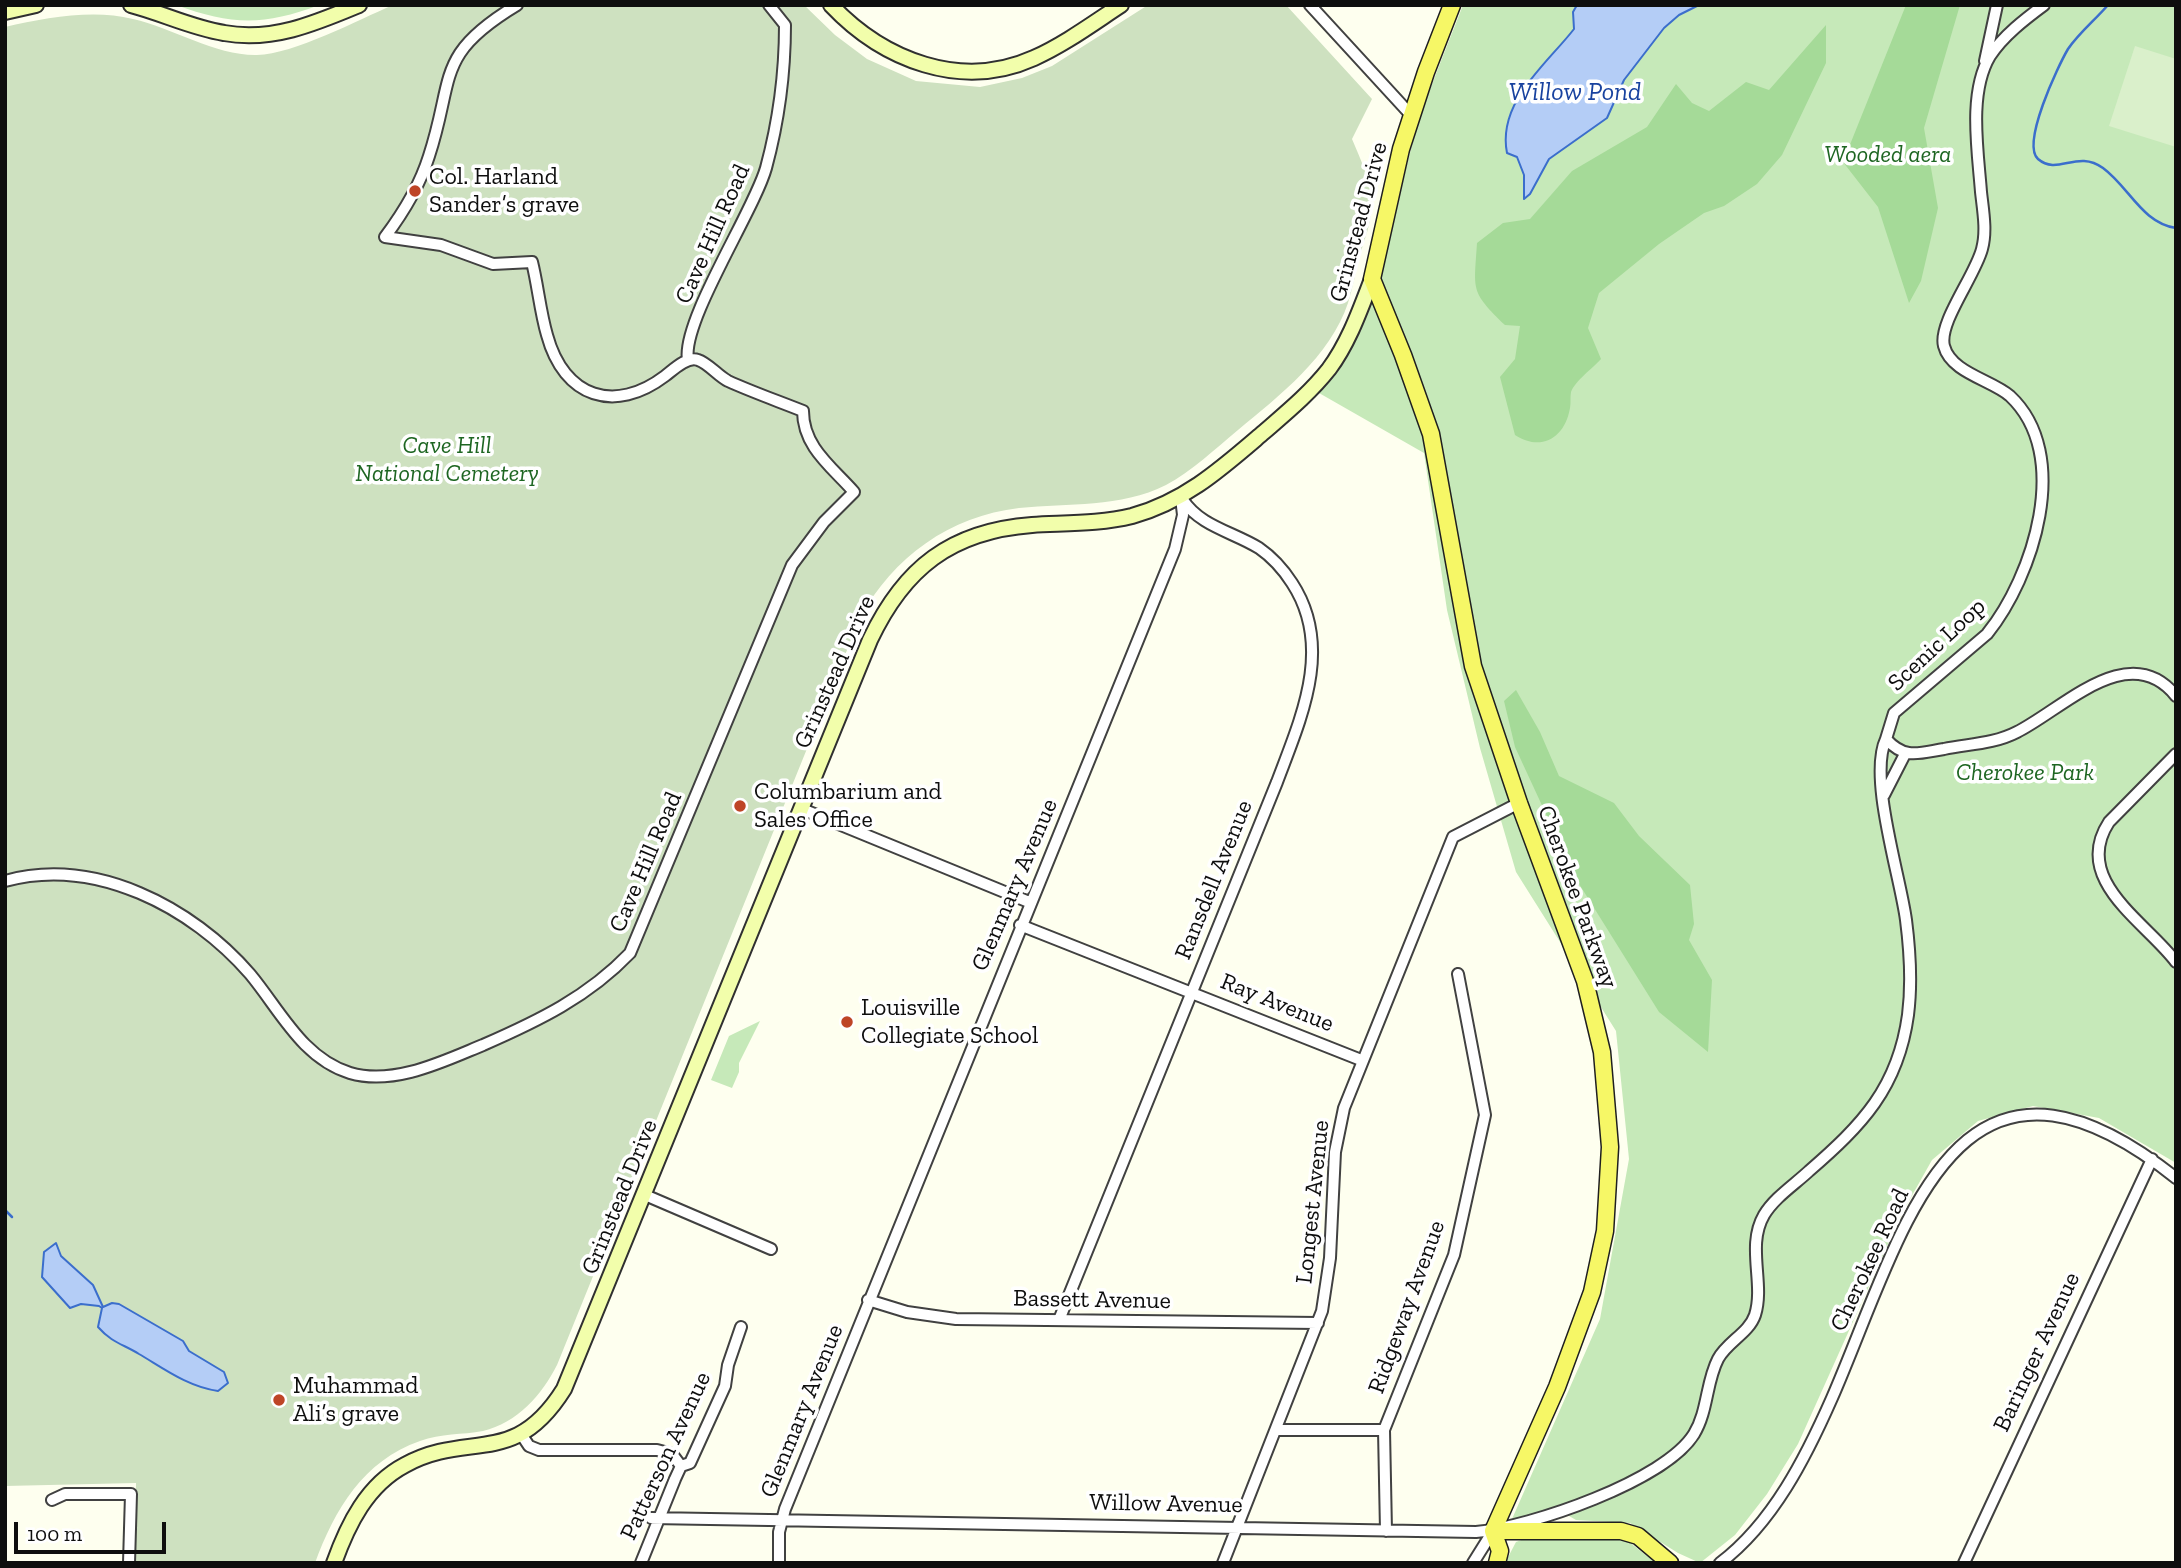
<!DOCTYPE html>
<html>
<head>
<meta charset="utf-8">
<style>
	body { margin:0 }
	#map { position:relative; width:2181px; height:1568px; overflow:hidden; background:#feffef; font-family:"Zilla Slab",serif }
	canvas { display:block }
	.frame { position:absolute; inset:0; border:7px solid #0e0e0e; pointer-events:none }
	.scale { position:absolute; left:14px; top:1522px; width:152px; height:32px; box-sizing:border-box; border:4px solid #0e0e0e; border-top:0; padding-left:9px; font-size:21px; line-height:24px; white-space:nowrap; color:#0e0e0e; -webkit-text-stroke:5px #fff; paint-order:stroke }
</style>
</head>
<body>
<div id="map">
<canvas width="2181" height="1568"></canvas>
<div class="frame"></div>
<div class="scale">100 m</div>
</div>
<script>
const ctx = document.querySelector('canvas').getContext('2d');
ctx.lineJoin = 'round';
function fillPath(path, color) { ctx.fillStyle = color; ctx.fill(path, 'evenodd'); }
function stroke(path, color, width, dash) { ctx.strokeStyle = color; ctx.lineWidth = width; ctx.lineCap = dash ? 'butt' : 'round'; ctx.setLineDash(dash || []); ctx.stroke(path); }
function drawText(font, color, halo, rows, align = 'center') {
  ctx.font = font + ' "Zilla Slab",serif'; ctx.lineWidth = 7; ctx.setLineDash([]); ctx.textBaseline = 'middle'; ctx.strokeStyle = halo; ctx.fillStyle = color; for (const [text, x, y, turn = 0] of rows) {
    ctx.save(); ctx.translate(x, y); ctx.rotate((+turn || 0) * Math.PI / 180); ctx.textAlign = isNaN(turn) ? turn : align; if (halo) ctx.strokeText(text, 0, 0); ctx.fillText(text, 0, 0); ctx.restore();
  }
}
fillPath(new Path2D(`
	M176 5H319C264 26 231 25 176 5Z
	M1463 5H2176V1163L2099 1118 2033 1106 1978 1121 1932 1160 1901 1215 1798 1444 1767 1494 1735 1535 1700 1563 1678 1553 1630 1523 1576 1520 1557 1509 1512 1519 1600 1319 1629 1159 1616 1031 1516 872 1480 748 1447 610 1424 453 1319 393C1388 313 1388 226 1416 131 1429 88 1447 47 1463 5Z
	M760 1021 739 1063V1072L732 1088 711 1080 729 1036Z
	M1612 1537 1629 1542 1656 1563H1505L1516 1542 1524 1539Z`), '#c6e9b9');
fillPath(new Path2D(`
	M1906 5H1960L1924 128 1938 208 1921 281 1909 303 1878 207 1843 162Z
	M1826 25V63L1782 155 1757 184 1724 206 1704 213 1659 244 1599 293 1588 328 1601 359C1593 368 1575 381 1571 392 1570 397 1571 403 1570 408 1565 438 1541 452 1515 435L1500 377 1515 359 1520 326 1505 325C1470 291 1474 291 1477 243L1503 223 1530 219 1572 171 1647 127 1676 84 1692 103 1709 111 1746 82 1769 90Z
	M1516 690 1540 732 1559 776 1614 803 1639 836 1690 885 1694 924 1689 940 1712 980 1708 1052 1659 1012 1576 879 1515 747 1504 701Z`), '#a5da98');
fillPath(new Path2D(`
	M393 5H804L835 35 867 59 916 81 980 87 1022 78 1052 66 1148 5H1286L1372 99 1352 139C1361 160 1371 182 1372 205 1372 223 1362 245 1358 262 1355 276 1352 290 1348 303 1330 357 1279 396 1238 430 1215 449 1192 471 1166 485 1120 508 1069 503 1019 508 950 516 893 557 860 618L557 1365C542 1395 517 1423 483 1431 462 1435 441 1433 420 1441 363 1461 335 1509 315 1563H135L136 1483 5 1486V27C46 18 92 9 133 19 172 28 217 56 257 55 294 54 358 20 393 5Z`), '#cee1c0');
fillPath(new Path2D(`
	M2135 46 2176 59V147L2109 126Z`), '#daf0cb');
const water = new Path2D(`
	M1577 5H1699L1679 15 1664 28 1624 80 1607 118 1549 159 1530 194 1524 199V175L1517 157 1507 153C1497 102 1546 65 1574 29L1573 12Z
	M56 1243 61 1256 93 1285 103 1307 112 1303 119 1304 183 1341 189 1351 224 1372 228 1383 218 1391C188 1387 163 1368 139 1354 123 1344 112 1343 98 1327L102 1308 99 1306 81 1304 70 1308 42 1277 44 1252Z`);
fillPath(water, '#b4cdf6');
stroke(water, '#3b6ecc', 2);
stroke(new Path2D(`
	M2108 5C2095 20 2079 33 2068 49 2058 66 2021 144 2038 159 2058 176 2077 149 2103 168 2129 187 2142 223 2176 228
	M5 1210 12 1217`), '#3b6ecc', 2.5);
const minor = new Path2D(`
	M1310 5 1411 115
	M2044 5C2025 19 2003 36 1990 56 1968 93 1978 151 1981 192 1983 210 1987 231 1982 249 1975 276 1938 323 1944 346 1951 373 1992 380 2010 396 2073 455 2033 577 1987 634L1894 713 1886 739C1905 760 1919 753 1944 749 1968 744 1994 744 2017 732 2063 709 2129 638 2176 696
	M1985 61 1997 5
	M688 360C681 322 754 211 766 168 779 120 785 73 785 25L769 5
	M2176 754 2109 822C2071 880 2146 922 2176 962
	M1884 795 1905 754
	M802 809 1029 902
	M5 881C95 856 192 907 250 974 280 1010 302 1058 350 1073 394 1086 444 1061 483 1045 538 1021 588 997 630 953L792 565 824 522 854 492C832 467 803 447 803 411 778 401 752 392 728 381 718 376 708 363 698 360 687 356 673 370 665 376 615 414 564 398 547 335 540 311 538 286 532 262L493 264 441 245 385 237C403 213 420 185 429 156 455 77 434 55 517 5
	M1020 925 1361 1060
	M645 1195 771 1249
	M868 1300 907 1312 956 1319 1318 1323
	M1059 1320 1277 782C1301 718 1334 647 1292 583 1283 569 1272 557 1259 548 1233 532 1200 526 1183 500
	M1277 1430H1384
	M521 1434 529 1446 539 1450H657L672 1454 681 1466
	M52 1500 65 1494H131L129 1563
	M651 1518 1476 1532C1530 1527 1665 1481 1694 1434 1708 1411 1706 1382 1718 1359 1727 1342 1749 1333 1755 1315 1765 1283 1746 1246 1764 1215 1774 1198 1794 1185 1809 1171 1862 1125 1898 1088 1908 1015 1912 984 1910 951 1906 920 1900 875 1868 777 1886 739
	M1386 1531 1384 1430 1454 1255 1485 1115 1458 974
	M641 1563 675 1479 681 1466 690 1463 725 1386 728 1365 741 1327
	M779 1563V1532L785 1509 1175 549 1183 515 1181 498
	M1223 1563 1322 1311 1330 1258 1335 1152 1344 1108 1453 837 1519 803
	M1473 1563 1493 1531
	M1720 1563C1773 1523 1806 1457 1832 1398 1904 1233 1953 1001 2176 1178
	M1964 1563 2152 1159`);
const secondary = new Path2D(`
	M131 5C162 13 192 28 224 33 272 42 316 23 359 5
	M831 5C883 60 961 91 1034 58 1065 44 1092 24 1121 5
	M5 12 36 5
	M334 1563C348 1524 367 1485 405 1465 469 1430 514 1469 564 1389L870 640C904 568 951 531 1032 525 1065 523 1100 524 1132 516 1186 501 1223 467 1264 432 1287 412 1310 393 1329 369 1349 342 1360 310 1372 279`);
const primary = new Path2D(`
	M1452 5 1426 72 1401 149 1372 279 1403 355 1431 434 1473 666 1519 803 1585 981 1602 1052 1610 1147 1605 1231 1592 1292 1557 1387 1493 1531 1500 1551 1497 1563
	M1493 1531H1621L1638 1536 1670 1563`);
stroke(minor, '#414141', 14);
stroke(secondary, '#303030', 18);
stroke(primary, '#1f1f1f', 19);
stroke(minor, '#fff', 10);
stroke(secondary, '#f2feab', 14);
stroke(primary, '#f6f766', 16);
for (const [x, y, r, color] of [
	[415,191,7,"#be4526"],
	[740,806,7,"#be4526"],
	[847,1022,7,"#be4526"],
	[279,1400,7,"#be4526"]
]) { const dot = new Path2D(); dot.arc(x, y, r, 0, 2 * Math.PI); ctx.fillStyle = color; ctx.fill(dot); stroke(dot, '#fff', 2.5); }
drawText('italic 24px', '#1e6622', '#fff', [
	["Wooded aera",1888,155],
	["Cave Hill",447,446],
	["National Cemetery",447,474],
	["Cherokee Park",2025,773]
]);
drawText('24px', '#0e0e0e', '#fff', [
	["Col. Harland",429,177],
	["Sander’s grave",429,205],
	["Columbarium and",754,792],
	["Sales Office",754,820],
	["Louisville",861,1008],
	["Collegiate School",861,1036],
	["Muhammad",293,1386],
	["Ali’s grave",293,1414]
], 'left');
drawText('24px', '#0e0e0e', '#fff', [
	["Grinstead Drive",1359,222,-75],
	["Cave Hill Road",713,234,-66],
	["Scenic Loop",1937,645,-43],
	["Grinstead Drive",835,672,-66],
	["Cave Hill Road",646,862,-67],
	["Ransdell Avenue",1214,880,-68],
	["Glenmary Avenue",1015,885,-67],
	["Cherokee Parkway",1577,897,70],
	["Ray Avenue",1277,1003,22],
	["Grinstead Drive",620,1197,-68],
	["Longest Avenue",1313,1202,-84],
	["Cherokee Road",1870,1260,-65],
	["Bassett Avenue",1092,1300,1],
	["Ridgeway Avenue",1407,1307,-70],
	["Baringer Avenue",2037,1352,-65],
	["Glenmary Avenue",802,1411,-68],
	["Patterson Avenue",666,1456,-65],
	["Willow Avenue",1166,1504,1]
]);
drawText('italic 26px', '#18429f', '#fff', [
	["Willow Pond",1575,93]
]);
</script>
</body>
</html>
